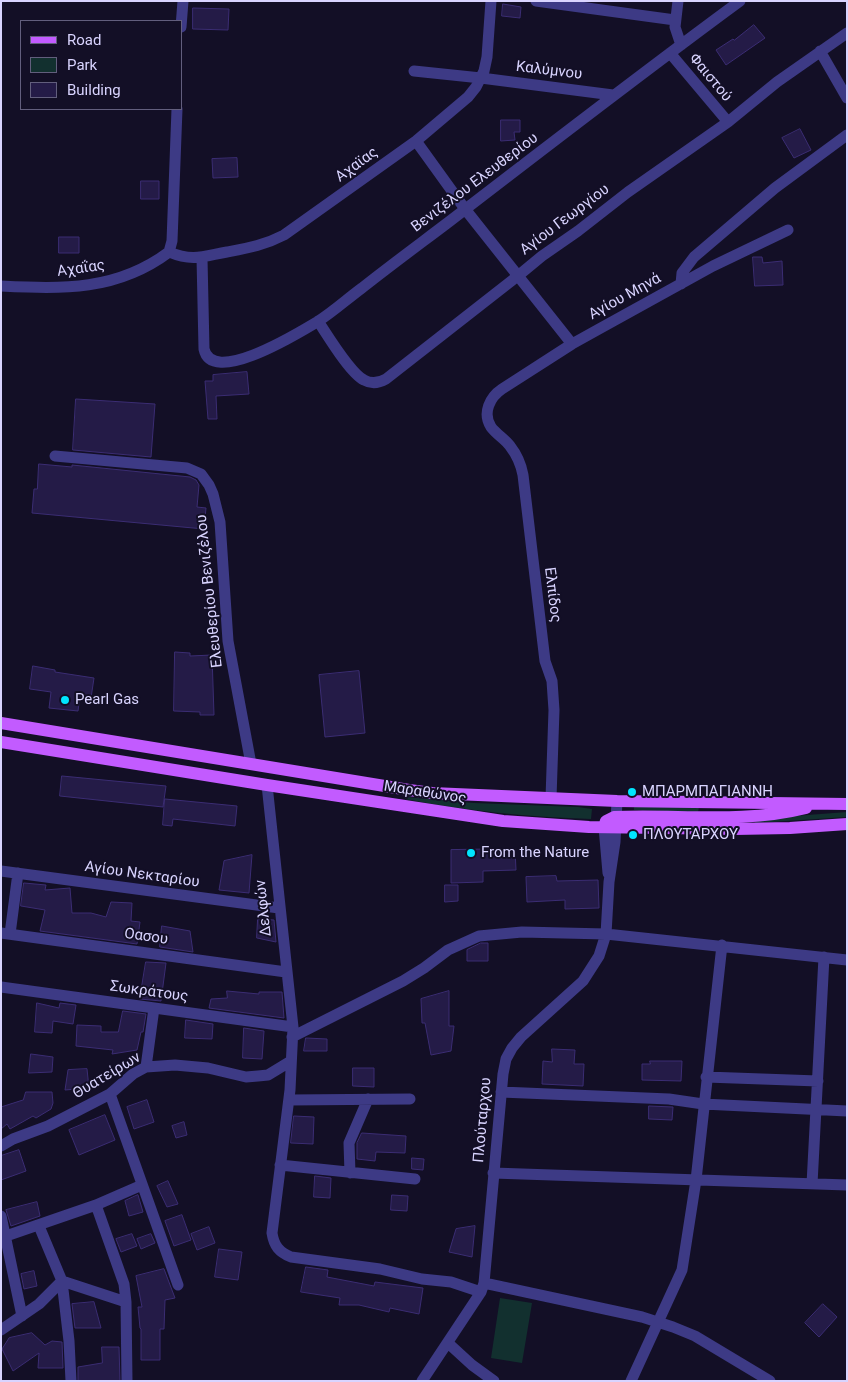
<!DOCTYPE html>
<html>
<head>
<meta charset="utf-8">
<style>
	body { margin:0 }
	#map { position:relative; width:848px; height:1382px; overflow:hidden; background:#130f26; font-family:Roboto,sans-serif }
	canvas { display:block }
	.frame { position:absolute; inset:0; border:2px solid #d9d4ff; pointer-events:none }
	.legend { position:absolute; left:20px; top:20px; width:162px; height:90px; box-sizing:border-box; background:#130f26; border:1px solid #625e7d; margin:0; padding:6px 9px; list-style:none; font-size:15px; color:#d9d4ff }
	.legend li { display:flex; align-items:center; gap:10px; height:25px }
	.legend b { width:25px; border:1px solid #625e7d }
</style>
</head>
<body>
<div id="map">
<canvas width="848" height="1382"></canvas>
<div class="frame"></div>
<ul class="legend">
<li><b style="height:6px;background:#c25bff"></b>Road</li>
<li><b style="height:14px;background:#12302f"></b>Park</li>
<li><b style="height:14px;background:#241b47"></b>Building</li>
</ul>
</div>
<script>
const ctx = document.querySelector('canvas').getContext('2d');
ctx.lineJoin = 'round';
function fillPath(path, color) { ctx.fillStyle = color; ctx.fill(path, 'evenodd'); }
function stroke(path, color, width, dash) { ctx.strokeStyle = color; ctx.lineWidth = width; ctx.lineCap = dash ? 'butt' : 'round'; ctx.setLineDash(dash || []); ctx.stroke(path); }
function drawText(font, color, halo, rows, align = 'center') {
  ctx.font = font + ' Roboto,sans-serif'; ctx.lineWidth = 4; ctx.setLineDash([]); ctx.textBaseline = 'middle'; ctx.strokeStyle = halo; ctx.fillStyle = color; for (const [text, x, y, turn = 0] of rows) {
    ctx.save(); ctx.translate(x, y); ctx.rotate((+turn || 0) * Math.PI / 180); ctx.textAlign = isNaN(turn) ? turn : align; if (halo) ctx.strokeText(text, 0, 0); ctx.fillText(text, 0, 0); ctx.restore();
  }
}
fillPath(new Path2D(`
	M406 797 474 803 578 807 592 809 591 819C528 817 467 811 405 799Z
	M634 806 699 807 698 812 634 810Z
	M847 812V817L755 823V819Z
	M500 1298 532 1303 522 1363 491 1358Z`), '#12302f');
const building = new Path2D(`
	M503 4 521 7 520 18 502 16Z
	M193 8 229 9 228 30 193 29Z
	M754 25 765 38 726 65 716 50 733 39 734 40Z
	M501 120H520V132H514L515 140 501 141Z
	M800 129 811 150 794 158 782 138Z
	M237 158 238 177 213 178 212 159Z
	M141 181H159V199H141Z
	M59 237H79V253H59Z
	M753 257H762L763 263 782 261 783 285 755 286Z
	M247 372 249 394 216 396 217 419H208L205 381H213V375Z
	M76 399 155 404 151 457 73 450Z
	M39 464 72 467V465L190 477 196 480 199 485 197 507 206 508 204 529 32 513 34 489H37Z
	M175 652 190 653V656L212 655 214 715H200V712L174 711Z
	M33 666 55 670V672L94 678 91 698 80 696 78 711 49 708 51 692 30 689Z
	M359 671 365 733 325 737 319 675Z
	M62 776 166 786 163 807 60 796Z
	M165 799 237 806 235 826 173 819 172 826 163 825Z
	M515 849 516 870 483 871V882L451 883V850Z
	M252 855 249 893 219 890 224 861Z
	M556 876 557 881 598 880 599 908 565 909V900L527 902 526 877Z
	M24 883 46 885 45 890 70 888 72 913H91L106 917 111 902 132 903 131 921 140 922 137 944 40 931 45 910 21 906Z
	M445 885H458V901L445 902Z
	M258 919 274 920 276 942 257 938Z
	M162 926 190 931 193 952 160 947Z
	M481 943H488V961H467V950Z
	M146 962 166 963 161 1001 140 999Z
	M227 991 259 994V992H282L284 1018 209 1008 211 999 227 998Z
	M449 991V1026H454L451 1051 431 1055 425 1023H422L421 999Z
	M37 1003 59 1008 60 1003 76 1005 73 1024 53 1021 52 1033 35 1032Z
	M123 1011 146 1014 143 1032H141L137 1050 112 1054 113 1050 76 1046 77 1025 101 1026V1032H118Z
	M186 1020 213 1024 212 1039 185 1038Z
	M244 1028 264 1031 262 1059 243 1058Z
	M306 1038 327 1039V1051H304Z
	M552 1049 575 1050 574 1064H584L583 1086 542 1084 543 1061 552 1062Z
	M31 1054 53 1057 52 1072 29 1073Z
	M650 1061H682L681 1081 642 1080V1064H650Z
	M353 1068H374V1087L353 1086Z
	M87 1069 89 1088 65 1090 68 1070Z
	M26 1092H52L53 1103 51 1109 36 1118 33 1116 10 1129 7 1124 1 1129V1107L23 1100Z
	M147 1100 154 1122 134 1129 127 1107Z
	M649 1106 673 1107 672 1120 649 1119Z
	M105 1115 115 1140 79 1155 69 1130Z
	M294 1116 314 1117 313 1144 291 1143Z
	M184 1122 187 1135 176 1138 172 1126Z
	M362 1133 406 1136 405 1153 376 1152 375 1161 357 1159V1143Z
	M19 1150 26 1171 1 1180V1156Z
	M412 1158 424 1159 423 1170 412 1169Z
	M315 1176 331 1178 330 1198 314 1197Z
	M168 1181 178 1204 167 1207 157 1186Z
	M138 1195 143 1212 129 1216 125 1201Z
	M392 1195 408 1196 407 1211 391 1210Z
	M37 1202 40 1216 11 1226 6 1210Z
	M182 1215 191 1240 174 1246 165 1221Z
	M475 1226 472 1257 449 1252 456 1229Z
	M209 1227 215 1243 197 1250 191 1234Z
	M132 1234 137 1246 121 1252 116 1239Z
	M151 1234 155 1243 141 1249 137 1239Z
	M219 1249 242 1252 238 1280 215 1277Z
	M306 1267 328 1270 327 1277 374 1286 375 1282 423 1288 419 1314 390 1308 389 1312 359 1305H339L340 1298 301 1292Z
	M164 1269 175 1298 165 1300 164 1329H160V1360H141V1329L140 1328 138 1307H142L136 1276Z
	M34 1271 37 1286 24 1289 21 1274Z
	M94 1302 101 1328H75L72 1304Z
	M823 1304 837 1317 819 1337 805 1323Z
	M32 1333 45 1345 52 1341 62 1342 63 1368H38L39 1353 13 1371 2 1349 9 1338Z
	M102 1347H119L120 1381H78V1367L102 1363Z`);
fillPath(building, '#241b47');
stroke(building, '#3b2d73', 1);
stroke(new Path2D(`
	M536 1 675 20
	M678 1 675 27 681 45
	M181 27 183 1
	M820 51 847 98
	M670 53 728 122
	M414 71 481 78 613 95
	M416 141 465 209 572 344
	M169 252 172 241 177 109
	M202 258 204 349C212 387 300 332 317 322 333 312 347 299 362 288 391 265 421 243 450 221 546 147 642 73 740 1
	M681 284 682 273 694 257 775 188 847 135
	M1 286C63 289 117 291 169 252 193 262 204 256 227 252 248 248 265 245 284 235L416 141 468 97 476 87 484 71 487 57 491 1
	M318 321C328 336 350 373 364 380 371 384 379 383 386 379L519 275 542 256 578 231 628 192 728 122 777 82 847 33
	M55 456 187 468 201 474 209 485 213 494 220 522 228 641 251 764
	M267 785 293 1027 290 1090 272 1233C274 1246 279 1252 291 1257L380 1269 422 1279 451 1282 481 1292
	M551 798 554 710 552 681 545 661 523 475C521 464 517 455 510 446 505 439 496 434 491 427 482 413 490 397 502 389L572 344 599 329 713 266 788 230
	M604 827 608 873
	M1 871 279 908
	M1 933 286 972
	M10 934 18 873
	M1 987 293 1027
	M292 1037 403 981 424 968 448 950 479 936 522 932 606 934 847 960
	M146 1067 154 1008
	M706 1077 818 1081
	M501 1092 669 1099 703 1104 847 1111
	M110 1094 178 1285
	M289 1100 410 1099
	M1 1146 13 1139 48 1126 110 1094 133 1074 146 1067 175 1065 208 1068 246 1077 258 1076 268 1075 291 1061
	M280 1165 415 1179
	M350 1173 349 1143 368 1099
	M493 1173 847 1185
	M812 1184 824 957
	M96 1205 124 1284 126 1302 127 1381
	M1 1216 22 1316
	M6 1236 96 1205 142 1185
	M484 1283 642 1317 673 1327 695 1336 770 1381
	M1 1330 39 1304 62 1281 39 1226
	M448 1343 472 1365 494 1381
	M71 1381 69 1341 62 1281 126 1302
	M422 1381 481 1292 484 1283 503 1074 506 1059 512 1048 521 1037 583 981 599 956 606 934 609 882 615 842 617 801
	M631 1381 682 1270 696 1180 722 945`), '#3d3a85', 11);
stroke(new Path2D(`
	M1 723 409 790 432 793 617 801 847 804
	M1 742 267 785 503 821 589 827 735 829 790 828 847 824
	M604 827 606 821 614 817C678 814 742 824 806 808`), '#c25bff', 12);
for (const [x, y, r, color] of [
	[65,700,5,"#00e5ff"],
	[632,792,5,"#00e5ff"],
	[633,835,5,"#00e5ff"],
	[471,853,5,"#00e5ff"]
]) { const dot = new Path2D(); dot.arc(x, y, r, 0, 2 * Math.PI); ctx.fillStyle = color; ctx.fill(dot); stroke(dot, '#130f26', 2); }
drawText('15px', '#d9d4ff', '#130f26', [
	["Καλύμνου",549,71,7],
	["Φαιστού",710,78,50],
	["Αχαϊας",357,165,-36],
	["Βενιζέλου Ελευθερίου",475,183,-37],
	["Αγίου Γεωργίου",565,220,-37],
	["Αχαΐας",81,269,-8],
	["Αγίου Μηνά",625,297,-29],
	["Ελευθερίου Βενιζέλου",210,591,-96],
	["Ελπίδος",552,595,83],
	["Μαραθώνος",425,793,9],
	["Αγίου Νεκταρίου",142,875,8],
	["Δελφών",264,908,-96],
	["Οασου",146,937,8],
	["Σωκράτους",149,992,8],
	["Θυατείρων",107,1076,-31],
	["Πλούταρχου",483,1120,-85]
]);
drawText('15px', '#d9d4ff', '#130f26', [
	["Pearl Gas",75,700],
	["ΜΠΑΡΜΠΑΓΙΑΝΝΗ",642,792],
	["ΠΛΟΥΤΑΡΧΟΥ",643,835],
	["From the Nature",481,853]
], 'left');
</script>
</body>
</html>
